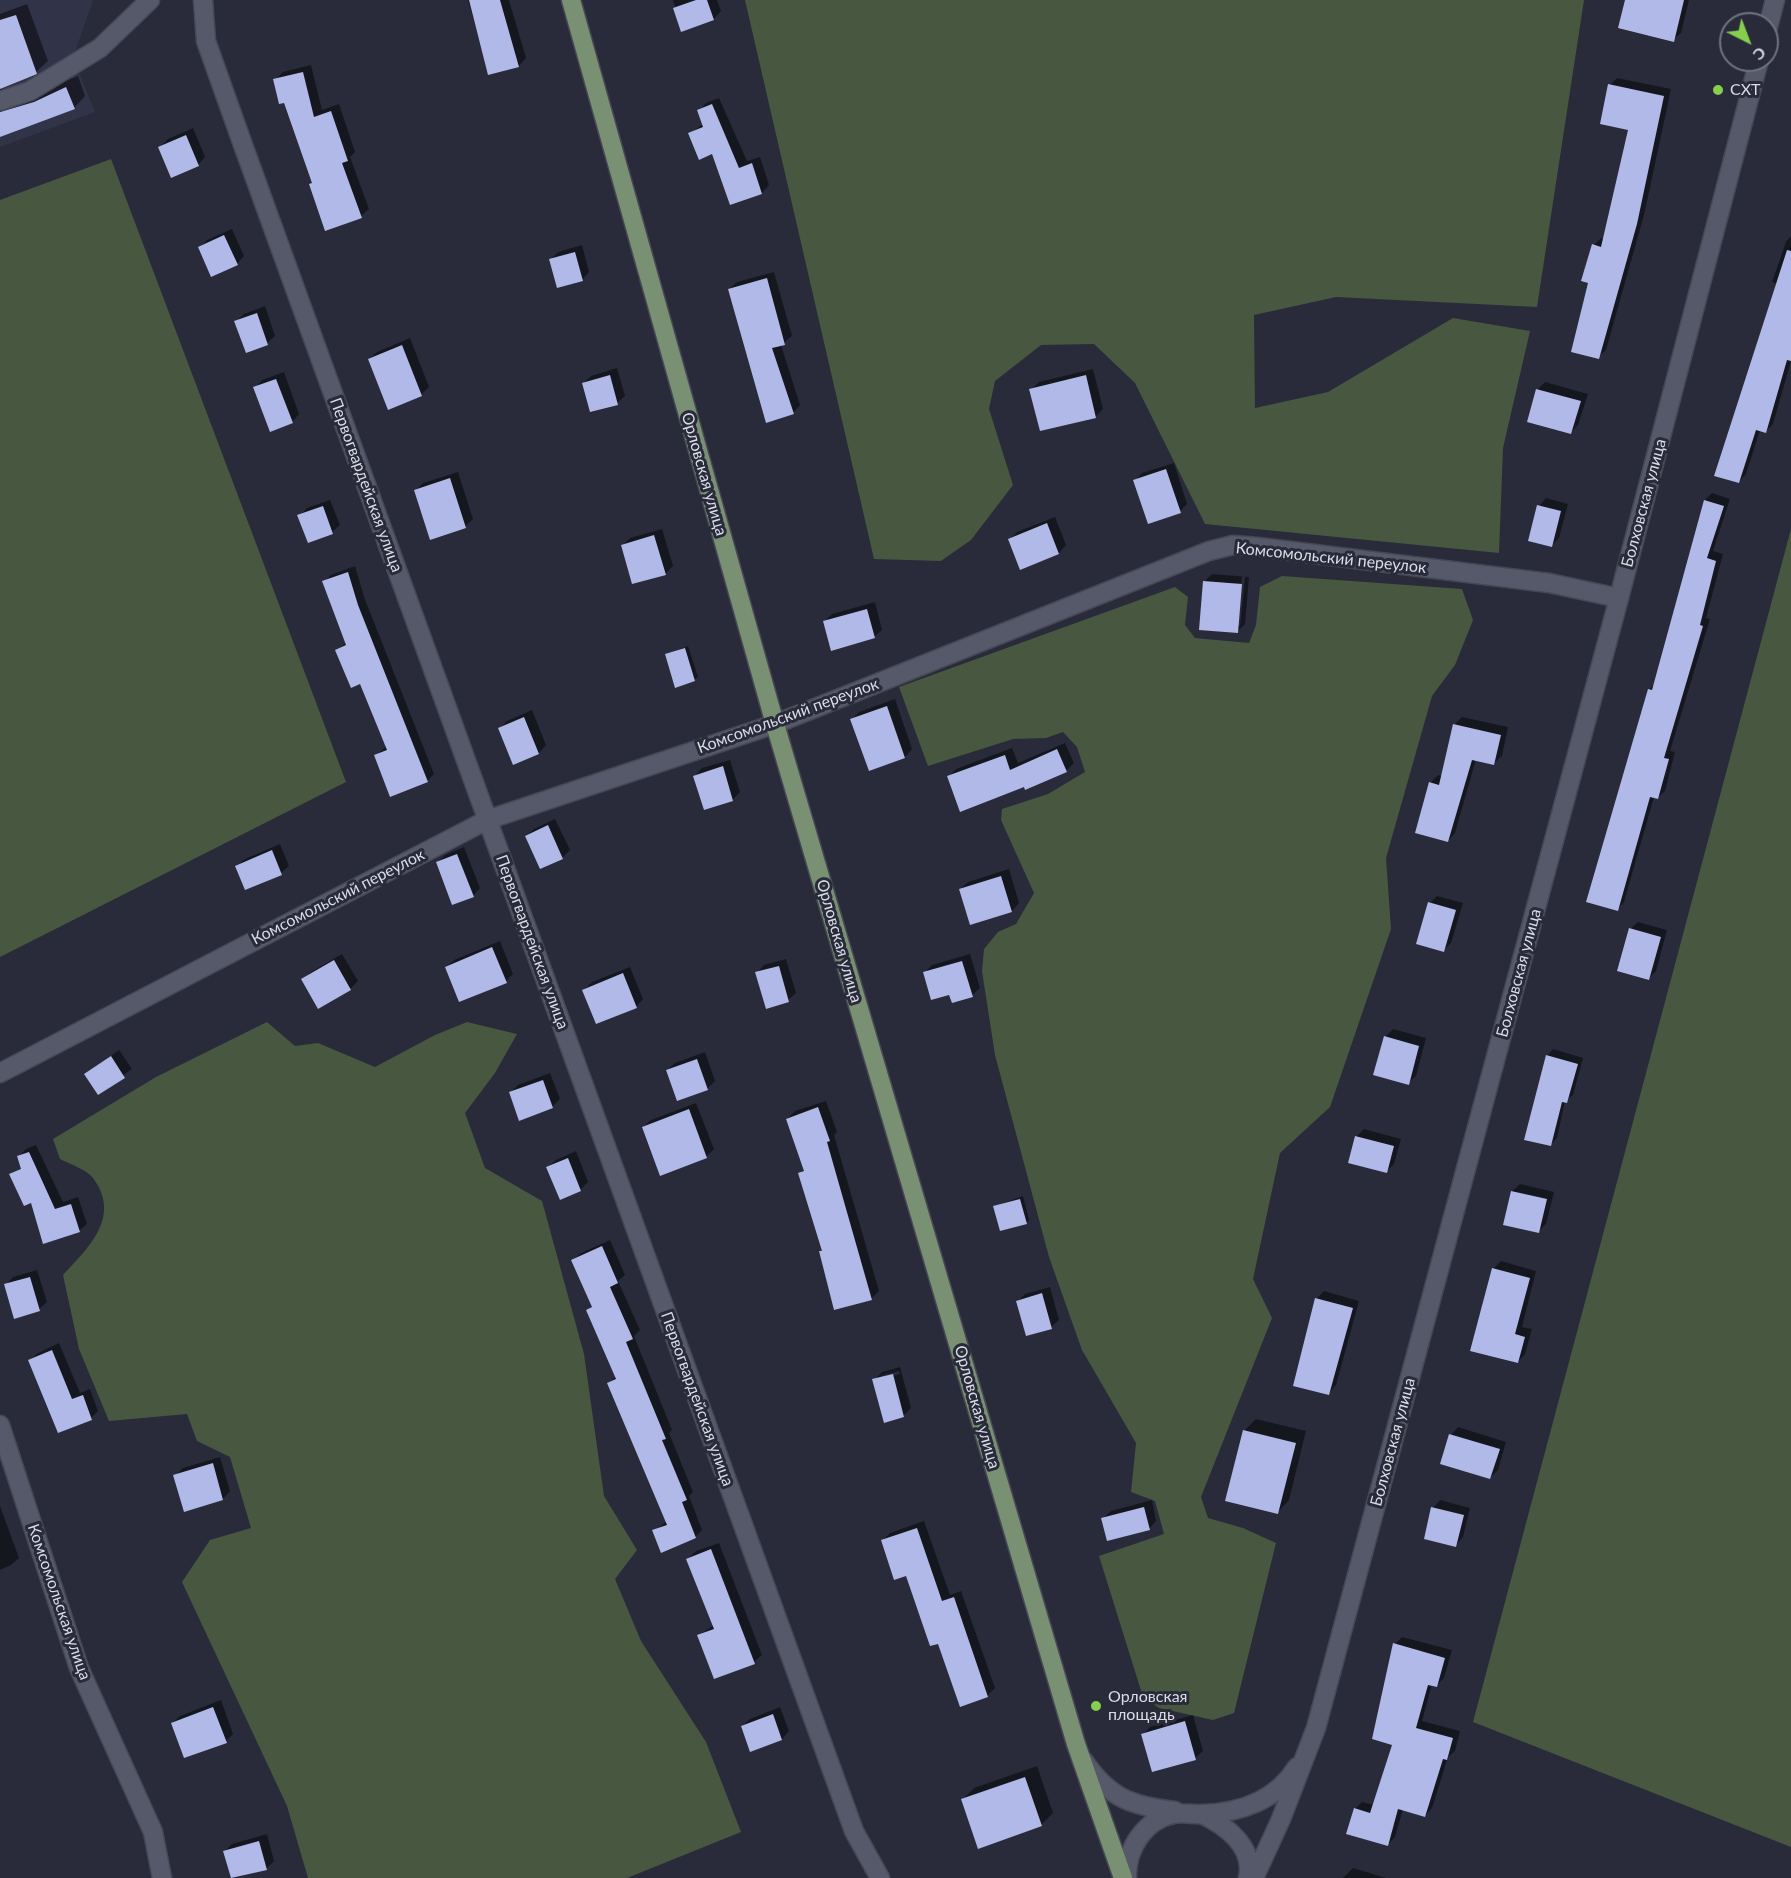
<!DOCTYPE html>
<meta charset="utf-8">
<style>
body{margin:0}
#map{position:relative;width:1791px;height:1878px;overflow:hidden;background:#292b3b;font-family:Lato,sans-serif}
canvas{display:block}
.north{position:absolute;left:1719px;top:12px;width:60px;height:60px;box-sizing:border-box;background:#292b3b;border:2px solid #70727f;border-radius:50%;rotate:138deg;font-size:16px;font-weight:700;line-height:24px;text-align:center;color:#dadce6}
.north::after{content:'';display:block;margin:auto;width:21px;height:27px;background:#85cf4c;clip-path:polygon(50% 0,100% 100%,50% 72%,0 100%)}
</style>
<div id="map">
<canvas width="1791" height="1878"></canvas>
<div class="north">С</div>
</div>
<script>
const g = document.querySelector('canvas').getContext('2d');
g.lineJoin = 'round';
function paint(path, color) { g.fillStyle = color; g.fill(path, 'evenodd'); }
function trace(path, color, width, dash) { g.strokeStyle = color; g.lineWidth = width; g.lineCap = dash ? 'butt' : 'round'; g.setLineDash(dash || []); g.stroke(path); }
function write(font, color, halo, rows, align = 'center') {
  g.font = font + ' Lato,sans-serif'; g.lineWidth = 6; g.setLineDash([]); g.textBaseline = 'middle'; g.strokeStyle = halo; g.fillStyle = color; for (const [text, x, y, turn = 0] of rows) {
    g.save(); g.translate(x, y); g.rotate((+turn || 0) * Math.PI / 180); g.textAlign = isNaN(turn) ? turn : align; if (halo) g.strokeText(text, 0, 0); g.fillText(text, 0, 0); g.restore();
  }
}
paint(new Path2D(`
 M0,0H93L73,58L95,112L0,147Z`), '#313449');
paint(new Path2D(`
 M745,0H1584L1537,307L1336,297L1254,315L1255,408L1328,392L1453,318L1530,331L1503,448L1499,553L1205,524L1135,383L1094,344L1041,345L995,381L989,409L1013,485L971,540L941,561L874,559Z
 M111,159L346,782L0,957V200Z
 M1791,529V1847L1473,1722Z
 M1282,576L1462,589L1473,620L1455,665L1432,696L1386,858L1391,929L1330,1107L1280,1153L1253,1279L1272,1318L1201,1497L1208,1518L1243,1528L1276,1543L1234,1713L1213,1720L1159,1708L1143,1697L1099,1556L1164,1534L1155,1501L1131,1492L1136,1443L1082,1350L1049,1257L995,1055L982,971L984,949L998,932L1016,924L1034,893L1001,820L1002,809L1048,794L1085,772L1077,747L1063,732L1046,738L1013,739L928,766L899,687L1175,587L1188,597L1185,625L1195,638L1249,643L1256,625L1260,587Z
 M267,1022L295,1046L318,1043L375,1067L435,1035L467,1022L517,1034L495,1073L465,1113L485,1168L542,1201L584,1354L604,1496L637,1550L615,1579L641,1641L706,1742L741,1832L627,1878H308L287,1806L182,1582L210,1540L251,1528L230,1457L197,1441L187,1414L109,1421L79,1349L63,1275C88,1248 122,1217 93,1178C87,1170 70,1164 60,1159L53,1139L156,1077Z`), '#48573f');
paint(new Path2D(`
 M468,0H509L526,58L519,66L489,73Z
 M673,0H717L721,11L714,19L682,30Z
 M1630,0H1689L1681,33L1673,40Z
 M27,4L48,61L36,72L2,87L1,93L16,101L78,76L85,96L74,108L0,135V14Z
 M311,65L322,110L339,104L355,152L350,157L369,209L361,216L313,182L275,80L283,72Z
 M1617,78L1671,89L1644,215L1606,350L1598,357L1590,282L1594,245L1601,238L1604,239L1630,128L1610,85Z
 M719,98L747,161L760,157L769,185L762,193L731,203L713,152L689,134L703,124L699,111L706,103Z
 M193,128L205,157L198,165L160,147L168,139Z
 M232,229L244,256L237,264L200,248L207,240Z
 M1791,236V289L1772,282L1786,242Z
 M582,245L589,272L582,280L550,260L558,252Z
 M774,272L792,336L781,345L800,405L793,413L729,289L737,282Z
 M265,306L275,336L267,343L236,321L244,314Z
 M1791,317V361L1773,424L1766,431L1760,430L1746,474L1739,482Z
 M410,338L429,387L421,395L388,408L369,359L377,352Z
 M617,368L625,396L617,403L584,383L591,376Z
 M1093,369L1103,409L1096,416L1041,429L1031,390L1039,382Z
 M284,372L299,414L292,422L255,388L262,380Z
 M1545,382L1588,394L1578,425L1571,432L1529,421L1538,389Z
 M1174,463L1187,504L1180,511L1135,481L1142,473Z
 M458,472L473,519L465,527L416,490L423,483Z
 M1712,493L1730,499L1713,551L1723,554L1706,618L1710,619L1670,751L1675,752L1665,791L1657,798L1654,797L1624,902L1617,910L1649,690L1655,683L1705,500Z
 M1546,498L1568,504L1559,538L1552,545L1539,506Z
 M330,500L340,525L332,532L299,516L307,508Z
 M1055,517L1066,545L1059,553L1021,568L1009,540L1017,532Z
 M662,529L673,566L665,574L623,545L630,538Z
 M355,566L364,597L434,774L427,781L376,755L387,746L361,682L337,650L347,642L324,582L331,575Z
 M1212,574L1249,577L1245,624L1237,632L1205,581ZM1242,576L1245,577L1240,626H1237Z
 M875,602L882,630L874,637L824,622L832,614Z
 M688,646L698,677L694,680L667,655Z
 M895,699L912,749L905,757L870,769L852,719L859,712Z
 M532,710L546,745L539,753L500,728L507,721Z
 M1462,717L1508,727L1502,756L1494,763L1476,759L1455,833L1448,841L1430,783L1438,775L1442,776L1454,725Z
 M1065,743L1074,763L1066,771L1025,785L949,776L956,769L1012,748L1018,763Z
 M730,760L740,792L732,800L695,776L702,768Z
 M555,819L570,850L562,858L526,836L534,829Z
 M280,844L289,866L281,873L237,866L245,859Z
 M464,847L480,888L473,896L437,863L445,855Z
 M1009,869L1019,903L1012,911L960,889L968,882Z
 M1437,896L1463,903L1451,943L1444,950L1430,903Z
 M1638,922L1667,930L1656,971L1649,978L1630,929Z
 M500,941L513,974L506,981L446,967L454,960Z
 M342,954L358,981L350,989L319,1007L303,980L311,972Z
 M970,954L980,988L972,995L950,993L925,972L932,965Z
 M786,959L796,993L788,1000L757,973L764,965Z
 M630,967L643,999L636,1007L584,990L592,982Z
 M1393,1029L1426,1038L1416,1076L1408,1083L1385,1037Z
 M1553,1049L1583,1058L1573,1095L1565,1101L1557,1138L1551,1144L1547,1056Z
 M119,1050L132,1069L98,1093L86,1074Z
 M705,1052L715,1081L707,1089L667,1070L675,1063Z
 M550,1073L560,1099L552,1107L510,1093L518,1085Z
 M826,1101L837,1132L834,1135L879,1291L871,1299L821,1252L824,1249L800,1173L805,1169L787,1119L795,1111Z
 M696,1103L714,1149L706,1157L643,1127L651,1120Z
 M1364,1129L1401,1139L1394,1164L1387,1171L1356,1137Z
 M36,1145L63,1202L78,1197L87,1224L79,1231L44,1242L18,1157L26,1149Z
 M576,1151L588,1182L580,1190L548,1167L556,1160Z
 M1520,1184L1554,1192L1546,1224L1539,1231L1512,1191Z
 M1023,1196L1029,1220L1026,1223L995,1206Z
 M610,1240L625,1275L618,1281L640,1330L634,1336L672,1430L669,1433L693,1492L689,1496L702,1530L695,1537L654,1531L667,1521L609,1383L616,1376L587,1311L593,1305L573,1260L581,1253Z
 M1501,1261L1536,1271L1522,1327L1532,1329L1525,1354L1518,1362L1493,1269Z
 M37,1270L47,1302L39,1309L6,1285L13,1277Z
 M1050,1287L1059,1320L1051,1327L1018,1301L1025,1294Z
 M1324,1291L1359,1301L1336,1385L1329,1393L1316,1299Z
 M59,1343L80,1393L90,1389L98,1411L91,1418L30,1360L38,1353Z
 M900,1367L911,1408L903,1416L874,1380L882,1372ZM899,1371L900,1374L881,1379V1376Z
 M1256,1419L1306,1431L1289,1500L1278,1512L1244,1431Z
 M1458,1427L1506,1442L1498,1470L1490,1478L1451,1435Z
 M220,1457L230,1491L223,1499L175,1476L183,1468Z
 M1152,1500L1156,1521L1149,1529L1103,1518L1111,1511Z
 M1440,1500L1470,1508L1463,1537L1456,1545L1433,1508Z
 M0,1506L19,1558L11,1565L0,1570Z
 M924,1521L950,1595L961,1591L995,1688L987,1696L939,1642L907,1574L882,1541L890,1533Z
 M719,1543L762,1655L754,1662L699,1635L714,1625L688,1559L696,1551Z
 M1402,1637L1452,1650L1444,1678L1436,1686L1432,1684L1422,1721L1460,1731L1455,1751L1448,1757L1432,1808L1425,1816L1403,1809L1395,1837L1388,1844L1355,1809L1362,1802L1374,1805L1393,1744L1395,1644Z
 M221,1700L233,1734L226,1741L172,1723L180,1716Z
 M780,1707L789,1731L782,1739L751,1750L742,1726L750,1719Z
 M1193,1715L1203,1751L1195,1758L1143,1735L1150,1727Z
 M1037,1766L1053,1813L1041,1825L962,1800L974,1788Z
 M267,1834L274,1861L267,1868L232,1878L225,1851L232,1844Z
 M1353,1868L1386,1878H1343Z`), '#0007');
paint(new Path2D(`
 M469,0H500L519,67L488,75Z
 M696,0H707L714,20L681,32L673,8Z
 M1625,0H1684L1674,42L1618,28Z
 M16,15L37,74L0,89V20Z
 M303,72L314,117L331,111L348,161L342,163L362,218L325,231L309,184L312,183L284,103L279,104L273,79Z
 M1608,84L1664,96L1637,224L1599,359L1571,352L1588,283L1581,281L1592,244L1601,247L1628,130L1600,124Z
 M66,87L75,109L0,137V112L34,102Z
 M712,104L739,168L752,163L762,194L730,205L712,154L699,160L688,133L703,127L697,110Z
 M186,135L199,166L171,178L158,147Z
 M224,235L238,265L211,277L198,247Z
 M1787,250L1791,251V361L1787,360L1766,433L1756,430L1739,483L1714,476Z
 M575,252L583,281L557,288L549,259Z
 M767,278L785,345L772,348L794,414L766,423L728,289Z
 M257,313L268,345L246,353L234,321Z
 M402,345L422,396L388,410L368,359Z
 M610,375L618,405L590,412L582,383Z
 M1086,375L1096,418L1040,431L1029,389Z
 M276,379L293,423L270,432L253,387Z
 M1536,389L1581,401L1571,434L1527,422Z
 M1166,469L1181,513L1148,524L1133,480Z
 M450,478L466,528L430,540L414,490Z
 M1704,500L1724,506L1707,558L1716,561L1700,625L1703,626L1664,758L1669,759L1658,799L1650,797L1618,911L1586,902L1648,689L1652,690Z
 M1537,505L1561,511L1552,547L1528,541Z
 M323,506L333,534L308,543L297,515Z
 M1047,523L1059,554L1020,570L1008,539Z
 M654,535L666,575L632,584L621,545Z
 M348,572L358,605L428,782L390,797L374,755L387,750L360,684L351,688L335,650L346,645L322,581Z
 M1203,581L1242,584L1238,633L1199,630Z
 M867,609L875,638L831,651L823,621Z
 M685,648L695,681L675,688L665,654Z
 M887,706L905,758L869,771L850,719Z
 M524,717L539,754L513,765L498,728Z
 M1453,724L1501,735L1494,765L1472,760L1448,842L1415,833L1429,782L1439,785Z
 M1057,749L1067,772L1025,790L1024,787L960,812L947,776L1005,755L1010,770Z
 M723,766L733,801L704,810L693,776Z
 M548,825L563,859L540,869L525,836Z
 M272,850L282,875L245,890L235,866Z
 M457,854L474,897L452,905L436,862Z
 M1001,876L1012,912L970,925L959,889Z
 M1428,902L1456,910L1444,952L1416,944Z
 M1629,928L1661,937L1649,980L1617,971Z
 M492,947L507,983L459,1002L445,967Z
 M334,960L351,990L318,1009L301,979Z
 M962,961L973,997L952,1003L949,995L931,1000L923,972Z
 M779,966L789,1002L766,1009L755,972Z
 M623,973L637,1008L596,1024L582,990Z
 M1384,1036L1419,1046L1409,1085L1373,1075Z
 M1546,1055L1578,1064L1567,1103L1562,1102L1551,1146L1524,1140Z
 M111,1056L125,1078L98,1095L84,1074Z
 M697,1059L708,1090L677,1101L666,1070Z
 M543,1080L553,1108L519,1121L509,1092Z
 M818,1107L830,1141L827,1142L872,1300L834,1310L819,1251H822L798,1173L804,1171L786,1119Z
 M689,1109L707,1158L660,1176L642,1127Z
 M1355,1136L1394,1146L1387,1173L1348,1163Z
 M29,1152L55,1209L71,1204L80,1232L43,1244L31,1203L24,1206L9,1174L21,1169L17,1156Z
 M568,1158L581,1191L560,1200L546,1167Z
 M1511,1191L1547,1199L1539,1233L1503,1225Z
 M1020,1199L1027,1224L1000,1231L993,1206Z
 M602,1246L618,1283L610,1287L633,1339L626,1342L666,1439L662,1440L687,1500L682,1502L696,1538L661,1553L652,1530L667,1525L607,1383L616,1379L586,1310L592,1307L571,1260Z
 M1492,1268L1530,1278L1515,1334L1525,1337L1518,1363L1470,1351Z
 M30,1277L40,1311L14,1319L4,1284Z
 M1042,1293L1052,1329L1026,1336L1016,1301Z
 M1315,1298L1353,1308L1329,1395L1293,1386Z
 M52,1350L72,1399L83,1395L92,1420L58,1433L28,1360Z
 M893,1374L904,1417L884,1423L872,1379Z
 M1243,1430L1296,1443L1278,1514L1225,1501Z
 M1449,1434L1500,1449L1490,1479L1440,1464Z
 M213,1463L223,1500L184,1512L173,1475Z
 M1144,1507L1150,1530L1107,1541L1101,1518Z
 M1431,1507L1464,1515L1456,1547L1424,1539Z
 M917,1528L942,1601L954,1597L988,1697L960,1707L938,1644L930,1646L906,1576L894,1580L881,1540Z
 M711,1549L755,1664L714,1679L697,1635L714,1629L686,1559Z
 M1393,1643L1445,1658L1437,1687L1428,1685L1416,1728L1453,1738L1447,1760L1443,1759L1425,1817L1398,1809L1388,1846L1346,1834L1354,1808L1370,1813L1392,1745L1372,1739Z
 M213,1707L227,1743L184,1758L171,1723Z
 M773,1714L782,1740L750,1752L741,1726Z
 M1185,1721L1196,1760L1152,1772L1141,1734Z
 M1025,1777L1042,1826L978,1849L961,1799Z
 M259,1841L267,1870L231,1878L223,1851Z`), '#b0b9e7');
const street = new Path2D(`
 M203,0L206,41L243,145L854,1831L880,1878
 M0,101L30,91L100,48L150,0
 M0,1073L487,820L775,724L1209,551L1233,545L1258,547L1549,583L1619,598
 M0,1425L79,1668L153,1832L162,1878`);
const secondary = new Path2D(`
 M1767,31L1775,0
 M1083,1760C1109,1798 1131,1806 1175,1811
 M1202,1814C1226,1826 1255,1847 1248,1878
 M1127,1878C1126,1849 1144,1820 1174,1814C1183,1812 1193,1815 1202,1814C1239,1813 1276,1801 1297,1767
 M1254,1878L1281,1819L1316,1728L1619,598L1759,60`);
const primary = new Path2D(`
 M571,0L775,724L1076,1744L1123,1878`);
trace(street, '#464854', 21);
trace(secondary, '#464854', 21);
trace(primary, '#464854', 21);
trace(street, '#56596a', 18);
trace(secondary, '#56596a', 18);
trace(primary, '#799073', 18);
for (const [x, y, r, color] of [
 [1718,90,6,"#85cf4c"],
 [1096,1706,6,"#85cf4c"]
]) { const dot = new Path2D(); dot.arc(x, y, r, 0, 2 * Math.PI); g.fillStyle = color; g.fill(dot); trace(dot, '#292b3b', 2); }
write('16px', '#dadce6', '#292b3b', [
 ["СХТ",1730,90],
 ["Орловская",1108,1697],
 ["площадь",1108,1715]
], 'left');
write('16px', '#dadce6', '#292b3b', [
 ["Орловская улица",704,474,74],
 ["Первогвардейская улица",366,485,70],
 ["Болховская улица",1644,503,-75],
 ["Комсомольский переулок",1331,558,6],
 ["Комсомольский переулок",788,716,-20],
 ["Комсомольский переулок",338,897,-27],
 ["Орловская улица",839,941,74],
 ["Первогвардейская улица",532,942,70],
 ["Болховская улица",1519,973,-75],
 ["Первогвардейская улица",697,1399,70],
 ["Орловская улица",977,1407,74],
 ["Болховская улица",1393,1442,-75],
 ["Комсомольская улица",59,1602,71]
]);
</script>
